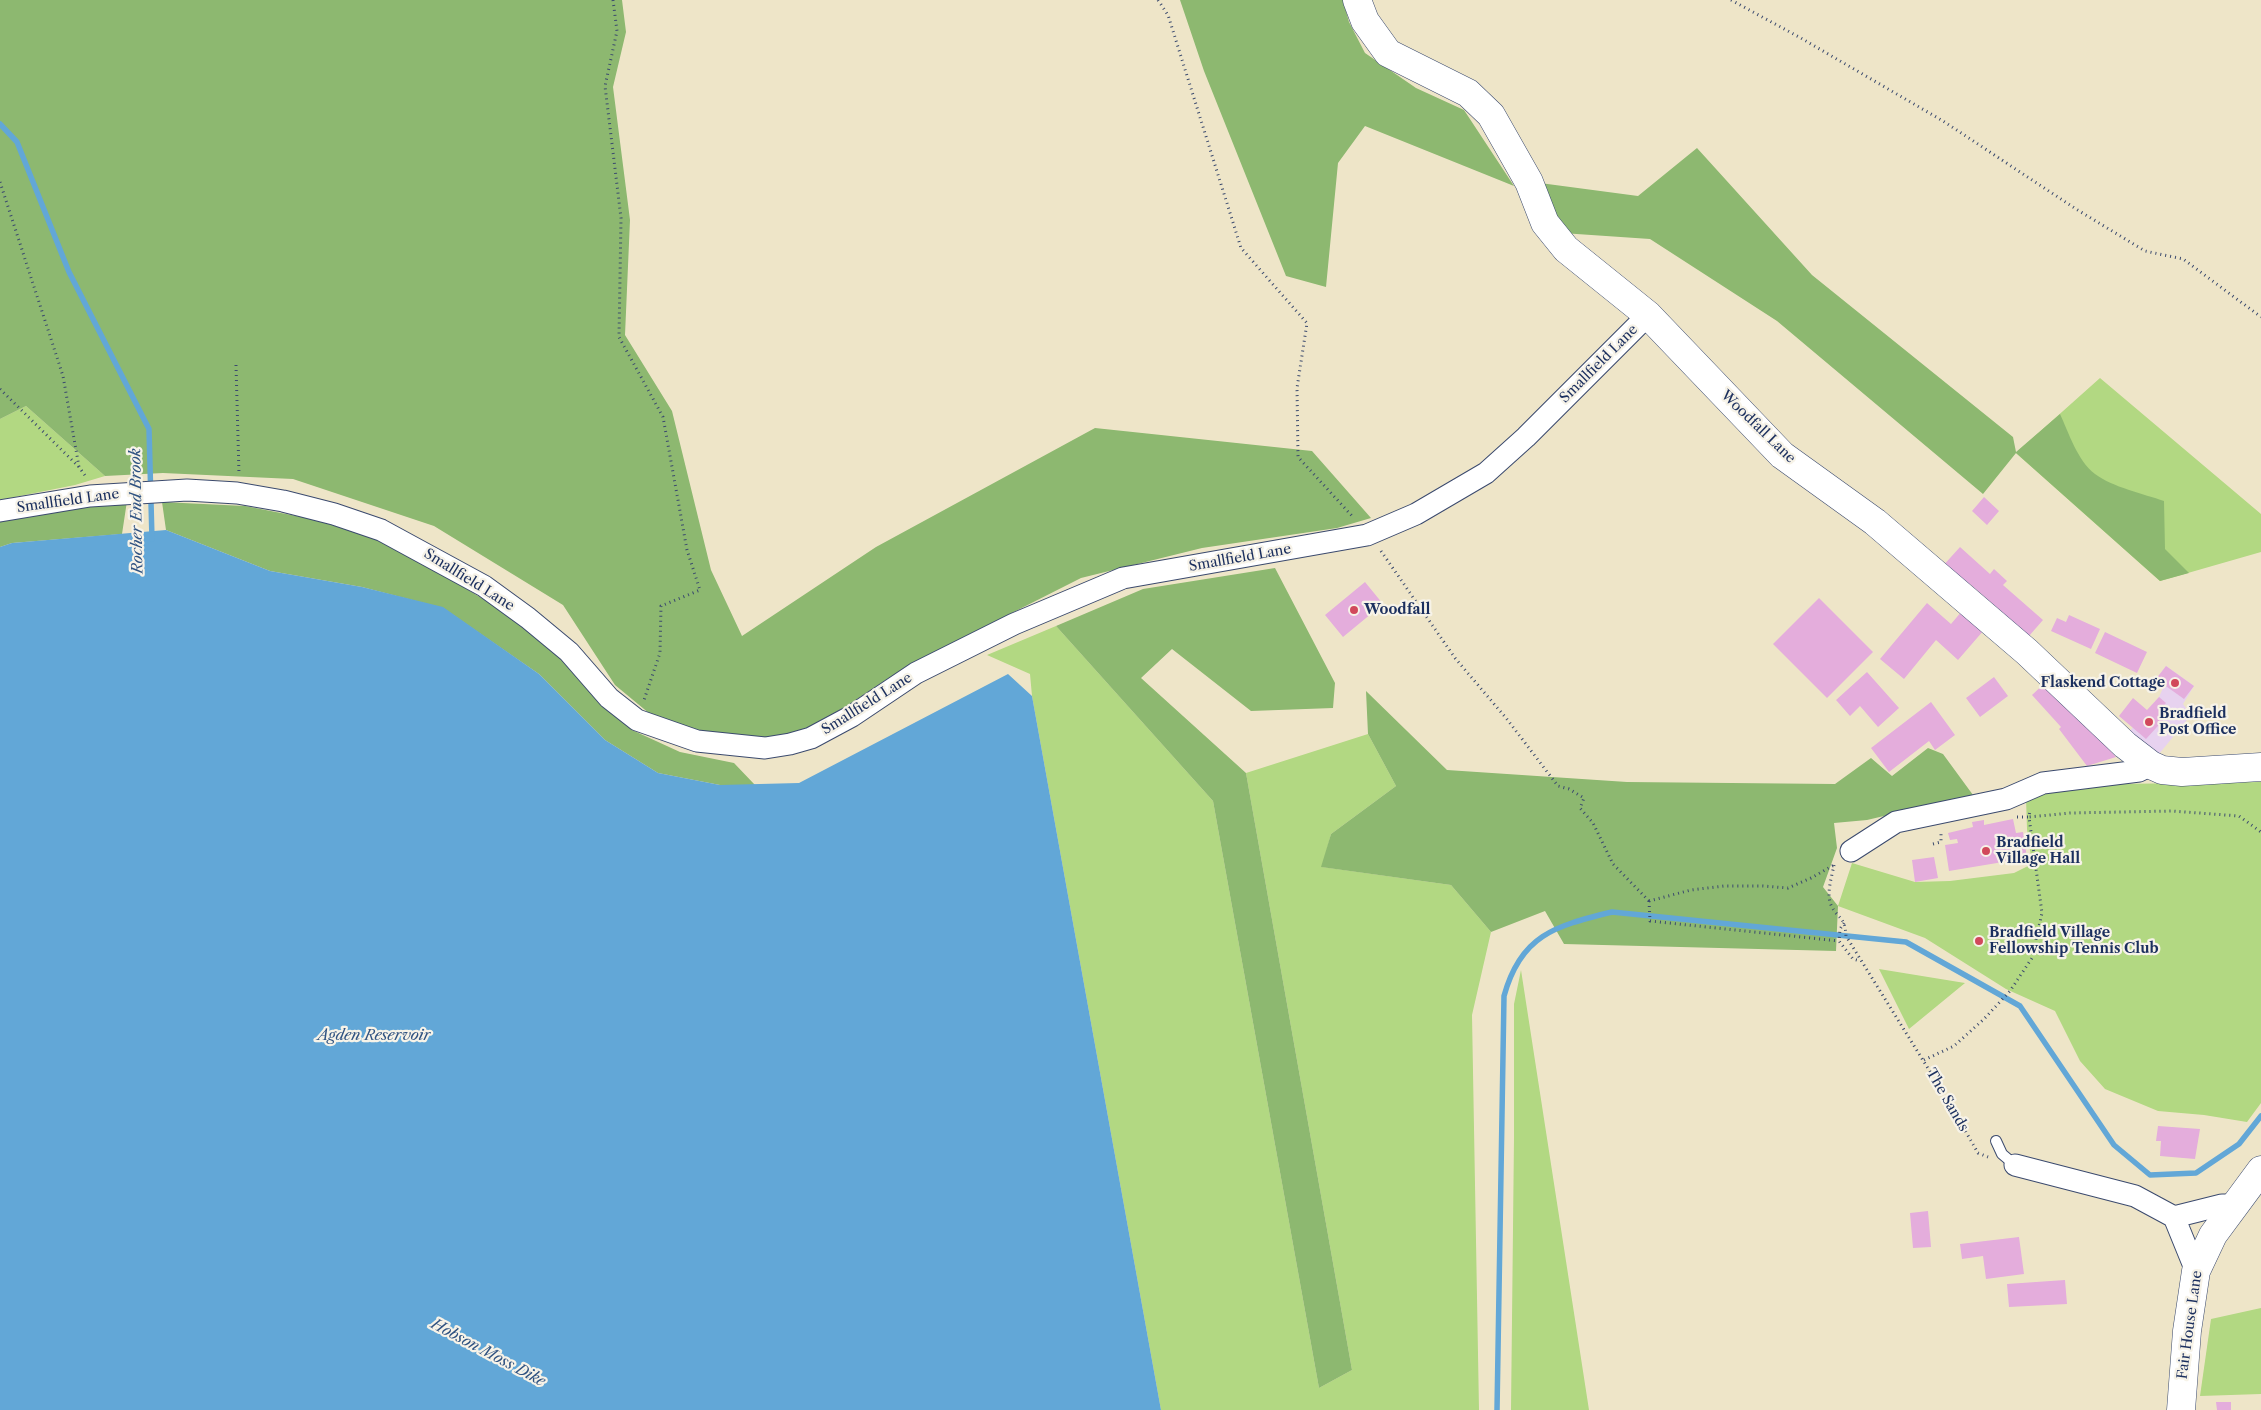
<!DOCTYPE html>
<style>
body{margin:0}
canvas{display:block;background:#eee5c8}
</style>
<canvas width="2261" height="1410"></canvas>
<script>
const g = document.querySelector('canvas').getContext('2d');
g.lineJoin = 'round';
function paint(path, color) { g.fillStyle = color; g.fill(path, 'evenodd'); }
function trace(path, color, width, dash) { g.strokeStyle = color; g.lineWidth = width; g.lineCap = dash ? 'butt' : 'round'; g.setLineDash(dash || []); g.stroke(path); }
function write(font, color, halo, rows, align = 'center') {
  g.font = font + ' "Libre Caslon Text",serif'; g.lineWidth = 4.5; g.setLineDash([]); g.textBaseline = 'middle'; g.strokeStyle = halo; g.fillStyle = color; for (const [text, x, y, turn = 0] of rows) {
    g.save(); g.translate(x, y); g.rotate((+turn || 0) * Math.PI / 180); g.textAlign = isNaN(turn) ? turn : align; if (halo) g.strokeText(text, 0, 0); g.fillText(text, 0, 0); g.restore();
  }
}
paint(new Path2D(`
 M2166,666L2194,686L2183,704L2191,715L2159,754L2129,732L2159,697L2163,688L2156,679Z`), '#e7d2ef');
paint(new Path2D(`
 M2100,378L2261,514V552L2160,581L2016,453Z
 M26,406L105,476L75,485L0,500V419Z
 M1056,626L1213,801L1319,1388L1352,1370L1246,773L1368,734L1396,786L1331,834L1322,867L1451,885L1491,932L1472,1015L1479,1410H1161L1032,696L1030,674L987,655Z
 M2261,782V1103L2247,1122L2204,1115L2158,1111L2105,1089L2080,1061L2055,1011L2006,989L1925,938L1838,906L1852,863L1915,882L1950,881L2014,873L2032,864L2027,829L2026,797L2046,785Z
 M1879,969L1965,983L1909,1029Z
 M1521,970L1589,1410H1511L1514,1137V1004Z
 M2261,1308V1394L2200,1396L2211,1319Z`), '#b2d882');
paint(new Path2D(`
 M0,0H622L626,32L613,87L630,220L625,335L672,411L711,570L742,636L876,547L1095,428L1312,451L1371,518L1337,528L1202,548L1081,578L907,666L845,707L789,738L765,739L689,730L650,714L615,685L563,605L434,526L293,479L163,473L105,476L26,406L0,419Z
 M1180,0H1343L1349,22L1365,53L1416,88L1464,110L1514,186L1365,126L1338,163L1326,287L1286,276L1204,71Z
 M1697,148L1812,275L2013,437L2016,452L2060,414C2069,433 2077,460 2095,474C2112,487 2144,494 2164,501L2165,549L2189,573L2160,581L2016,453L1983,494L1777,321L1650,239L1562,233L1540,183L1638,196Z
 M127,501L122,534L12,543L0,547V518Z
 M162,502L245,506L322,521L390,542L519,621L566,664L599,702L632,730L680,752L734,763L755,785H720L658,773L605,740L539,674L443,608L362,587L270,571L166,530Z
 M1275,568L1335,683L1333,708L1251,711L1172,649L1141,678L1246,773L1352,1370L1319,1388L1213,801L1056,626L1143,589Z
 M1366,691L1447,770L1627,782L1835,784L1871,758L1892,776L1928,748L1943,754L1973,795L1867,820L1834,823L1837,848L1823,887L1838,906L1836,951L1564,944L1545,911L1491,932L1451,885L1321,867L1331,834L1396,786L1368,734Z`), '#8db870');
paint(new Path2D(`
 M166,530L270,571L362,587L443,607L539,674L605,740L658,773L720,785L799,783L1008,674L1032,696L1161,1410H0V547L12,543Z`), '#62a7d7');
trace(new Path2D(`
 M0,124L17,142L69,272L149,429L152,539
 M1497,1410L1504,996C1521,934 1556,926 1612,912L1906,942L2020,1006L2114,1145L2150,1175L2196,1173L2239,1144L2261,1116`), '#62a7d7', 5.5);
paint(new Path2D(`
 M1984,497L1999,511L1987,525L1972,511Z
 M1960,547L1990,574L1994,569L2007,581L2003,585L2043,620L2029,636L1970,584L1965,589L1941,568Z
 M1365,582L1383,604L1343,637L1325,615Z
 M1819,598L1873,652L1827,698L1773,644Z
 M1927,603L1951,624L1962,611L1984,630L1958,660L1936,640L1904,679L1880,659Z
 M2069,615L2100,629L2091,649L2051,631L2057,618L2066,622Z
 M2105,632L2147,652L2137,673L2095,653Z
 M2166,666L2194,686L2184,699L2156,679Z
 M1867,672L1899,708L1878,727L1860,706L1850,716L1836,700Z
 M1994,677L2008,696L1980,717L1966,698Z
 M2048,680L2116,757L2087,766L2059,729L2061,727L2032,695Z
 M2159,697L2166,703L2159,711L2166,717L2146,739L2119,716L2133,698L2147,710Z
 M1931,702L1955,735L1935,750L1929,741L1889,772L1871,748Z
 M2013,819L2016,833L2023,832L2027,858L1949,871L1945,845L1958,843L1957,839L1950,840L1948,833L1973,827L1972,822L1984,820V825Z
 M1934,857L1938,878L1915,882L1912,860Z
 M2158,1126L2200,1129L2195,1159L2160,1156L2161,1141H2156Z
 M1928,1211L1931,1247L1913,1248L1910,1213Z
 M2019,1237L2024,1274L1986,1279L1983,1256L1962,1259L1960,1244Z
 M2065,1280L2067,1304L2009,1307L2007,1284Z
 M2216,1402H2231V1410H2217Z`), '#e4addc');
const lane = new Path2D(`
 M1996,1141L2002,1154L2015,1165`);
const street = new Path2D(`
 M0,511L90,496L187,490L237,493L283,501L334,514L381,530L484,586L528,618L569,652L609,698L637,720L697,741L765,748L790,744L811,738L852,716L916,673L1014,624L1123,578L1367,535L1416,514L1486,473L1526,437L1648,315
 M1851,851L1896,822L2006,799L2043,783L2139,771L2151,765
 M2015,1165L2135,1196L2174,1217L2222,1205H2236
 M2174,1217L2196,1271`);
const secondary = new Path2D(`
 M1357,0L1365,21L1388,53L1468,93L1491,115L1529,182L1545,223L1566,249L1648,315L1782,455L1875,522L2027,652L2125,745L2151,765L2162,770L2182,772L2261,767
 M2181,1410L2187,1331L2196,1271L2213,1235L2261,1170`);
trace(lane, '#3b4a6e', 12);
trace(street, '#3b4a6e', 23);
trace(secondary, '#3b4a6e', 29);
trace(new Path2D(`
 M613,0L617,31L605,86L621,218L619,337L663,417L687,550L700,590L661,606L660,653L644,700
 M1158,0L1168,15L1241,248L1307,323L1297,388L1298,457L1353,517
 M1731,0L1799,37L1943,121L2076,209L2145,251L2183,259L2261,317
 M0,182L63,376L79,467
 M236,365L239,474
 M0,389L79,467L87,478
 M1381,551L1455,658L1506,718L1558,786L1569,789L1584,798L1580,808L1593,823L1613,864L1649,901
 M2017,817H2029L2030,810
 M1933,844L1941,842V831
 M1834,865C1832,876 1826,894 1831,905C1838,920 1845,915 1846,936L1947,1099L1978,1153L1988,1157
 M1649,901L1691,890L1724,886H1763L1788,888L1811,878L1834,865
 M1649,901L1650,921L1839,941
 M1844,923L1840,929L1839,941L1853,959L1860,961
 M1924,1060L1954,1046L1984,1019L2010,991L2032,958L2042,913L2029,817L2070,813L2172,811L2239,816L2261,832`), '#3b4a6e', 3, [1, 4]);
trace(lane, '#fff', 10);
trace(street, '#fff', 21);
trace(secondary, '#fff', 28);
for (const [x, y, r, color] of [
 [1354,610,5,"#d1495b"],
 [2175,683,5,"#d1495b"],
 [2149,722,5,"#d1495b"],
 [1986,851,5,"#d1495b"],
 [1979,941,5,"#d1495b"]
]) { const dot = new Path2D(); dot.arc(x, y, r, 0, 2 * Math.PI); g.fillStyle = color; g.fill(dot); trace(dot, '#f7f3e8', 2); }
write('14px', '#1b2f5e', '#f7f3e8', [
 ["Smallfield Lane",1599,364,-45],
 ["Woodfall Lane",1758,427,44],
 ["Smallfield Lane",68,501,-8],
 ["Smallfield Lane",1240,558,-10],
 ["Smallfield Lane",469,580,32],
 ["Smallfield Lane",867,704,-32],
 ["The Sands",1947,1100,60],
 ["Fair House Lane",2190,1325,-82]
]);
write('bold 14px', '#1b2f5e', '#f7f3e8', [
 ["Woodfall",1364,610],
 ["Flaskend Cottage",2165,683,"right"],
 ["Bradfield",2159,714],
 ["Post Office",2159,730],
 ["Bradfield",1996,843],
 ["Village Hall",1996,859],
 ["Bradfield Village",1989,933],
 ["Fellowship Tennis Club",1989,949]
], 'left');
write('italic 15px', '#305382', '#f7f3e8', [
 ["Rocher End Brook",137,511,-91],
 ["Agden Reservoir",374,1036],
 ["Hobson Moss Dike",488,1353,28]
]);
</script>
